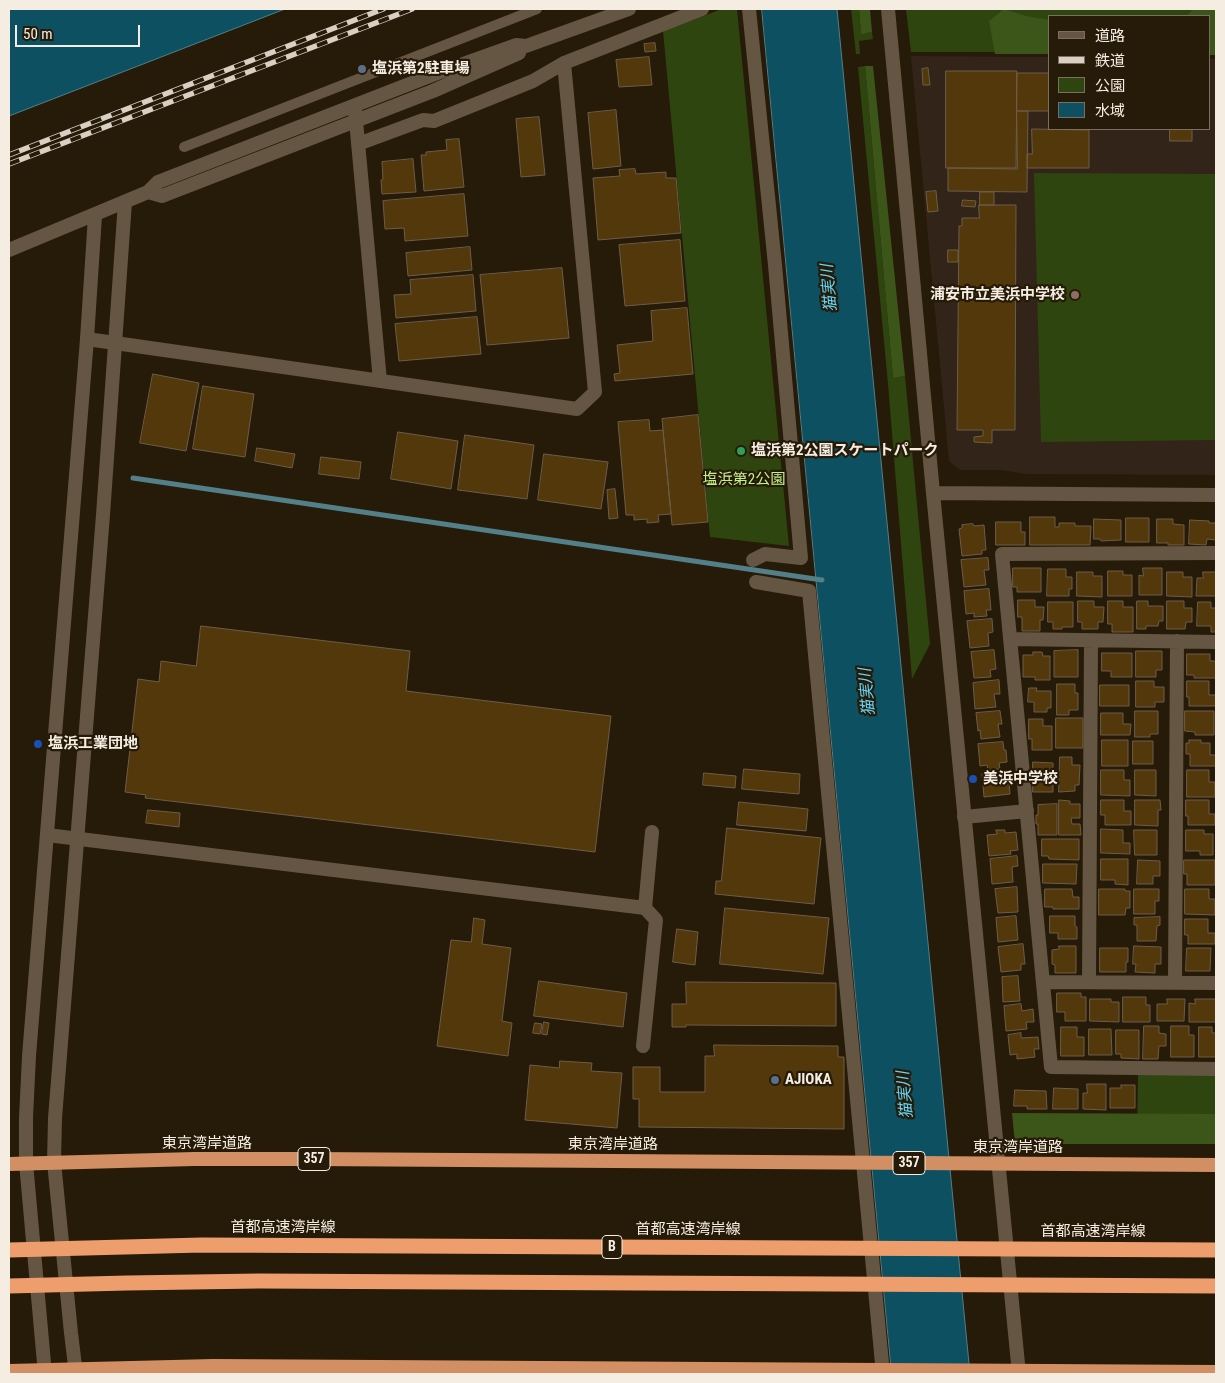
<!DOCTYPE html>
<meta charset="utf-8">
<style>
body{margin:0}
#map{position:relative;width:1225px;height:1383px;overflow:hidden;background:#261a08;font-family:"Roboto Condensed","Noto Sans JP",sans-serif}
canvas{display:block}
.frame{position:absolute;inset:0;border:10px solid #f5ede1;pointer-events:none}
.legend{position:absolute;left:1048px;top:15px;width:162px;height:115px;box-sizing:border-box;background:#261a08;border:1px solid #796e5f;margin:0;padding:6px 9px;list-style:none;font-size:15px;color:#f5ede1}
.legend li{display:flex;align-items:center;gap:10px;height:25px}
.legend b{width:25px;border:1px solid #796e5f}
.scale{position:absolute;left:15px;top:25px;width:125px;height:22px;box-sizing:border-box;border:2px solid #f5ede1;border-top:0;padding-left:6px;font-size:15px;line-height:18px;white-space:nowrap;color:#f5ede1;-webkit-text-stroke:4px #261a08;paint-order:stroke}
</style>
<div id="map">
<canvas width="1225" height="1383"></canvas>
<div class="frame"></div>
<ul class="legend">
<li><b style="height:6px;background:#645642"></b>道路</li>
<li><b style="height:6px;background:#d9d0c3"></b>鉄道</li>
<li><b style="height:14px;background:#2f4510"></b>公園</li>
<li><b style="height:14px;background:#0c5062"></b>水域</li>
</ul>
<div class="scale">50 m</div>
</div>
<script>
const g = document.querySelector('canvas').getContext('2d');
g.lineJoin = 'round';
function paint(path, color) { g.fillStyle = color; g.fill(path, 'evenodd'); }
function trace(path, color, width, dash) { g.strokeStyle = color; g.lineWidth = width; g.lineCap = dash ? 'butt' : 'round'; g.setLineDash(dash || []); g.stroke(path); }
function write(font, color, halo, rows, align = 'center') {
  g.font = font + ' "Roboto Condensed","Noto Sans JP",sans-serif'; g.lineWidth = 4.5; g.setLineDash([]); g.textBaseline = 'middle'; g.strokeStyle = halo; g.fillStyle = color; for (const [text, x, y, turn = 0] of rows) {
    g.save(); g.translate(x, y); g.rotate((+turn || 0) * Math.PI / 180); g.textAlign = isNaN(turn) ? turn : align; if (halo) g.strokeText(text, 0, 0); g.fillText(text, 0, 0); g.restore();
  }
}
paint(new Path2D(`
 M911,56L1049,57V129H1209V59H1216V475L1026,474L1001,470H960L949,461Z`), '#322418');
paint(new Path2D(`
 M722,9H737L789,546L710,537L663,31Z
 M851,9H859L861,33L872,32L873,39L859,41L860,54H856Z
 M906,9H1216L1209,16H1049V52H911Z
 M865,66L893,378L905,376L930,644L912,679L888,384L858,67Z
 M1034,173L1216,174V440L1041,442Z
 M1138,1074L1216,1075V1139L1137,1140Z`), '#2f4510');
paint(new Path2D(`
 M859,9H870L872,32L861,34Z
 M1004,9L1026,16L1049,20V54H995L989,21Z
 M1193,9H1216V55H1209V16H1187Z
 M865,66H873L905,376L893,378Z
 M1012,1113L1216,1114V1144H1015Z`), '#3c5519');
const water = new Path2D(`
 M9,9H285L9,116Z
 M762,9H837L970,1374H892Z`);
paint(water, '#0c5062');
trace(water, '#527f88', 1);
trace(new Path2D(`
 M133,478L822,580`), '#527f88', 5);
const building = new Path2D(`
 M655,43L656,51L645,52L644,44Z
 M649,57L652,85L619,87L616,60Z
 M928,68L930,85H923L922,69Z
 M946,71H1017L1016,168H946Z
 M1017,73H1049V111H1017Z
 M616,110L621,166L593,169L588,113Z
 M1017,111H1028L1027,192L948,191V168L1017,169Z
 M539,117L545,175L521,177L516,119Z
 M1032,129L1089,130V168H1027V154H1032Z
 M1170,129H1192V141H1170Z
 M459,139L464,187L424,191L421,155H426V152L447,150L446,140Z
 M413,159L416,192L382,194L381,180L383,179L382,162Z
 M635,169L636,174L666,172V178H676L681,233L598,240L593,178L620,176L619,170Z
 M936,191L938,211L928,212L926,192Z
 M980,192H994V205H980Z
 M464,194L468,236L405,241L404,228L385,229L383,201Z
 M963,200L976,201L975,207L962,206Z
 M979,205H1016L1015,430H992V443L974,442V437L983,436V430H957L959,226H962V218H979Z
 M680,240L685,301L625,306L619,245Z
 M470,247L472,270L408,276L406,253Z
 M948,250H958V262H948Z
 M562,268L569,338L487,345L480,275Z
 M473,275L476,311L396,318L394,295L411,294L410,280Z
 M687,308L693,374L615,381L614,374L620,373L617,345L653,341L651,311Z
 M477,317L481,354L399,361L395,324Z
 M153,374L199,383L186,451L140,443Z
 M203,386L254,394L245,457L193,449Z
 M698,415L708,522L672,525L662,419Z
 M649,420L650,431L663,430L671,514L658,515L659,522L647,523V519L634,520V515H626L618,422Z
 M398,432L458,441L451,489L391,479Z
 M465,435L534,445L527,499L458,490Z
 M257,448L295,454L292,468L255,461Z
 M544,454L608,462L601,509L538,500Z
 M321,457L361,462L359,479L319,474Z
 M615,489L618,518L609,519L607,490Z
 M1030,517H1055V527H1059V523H1075V526H1091L1090,545H1030Z
 M1126,518H1149V542H1126Z
 M1094,519L1121,520V540L1101,541L1100,539H1094Z
 M1157,519H1173V524L1184,525V545H1168V543H1157Z
 M1190,520L1209,521V523H1216V540L1207,539L1206,545L1189,544Z
 M996,522H1021V532H1025V545H996Z
 M973,524L974,526L984,525L986,550H982V554L962,556L959,529L962,528V525Z
 M988,558L989,570H984L986,585L964,587L961,560Z
 M1013,568H1041V592H1017V587H1013Z
 M1143,568H1162V595H1139V575L1143,576Z
 M1048,569H1066V577H1072V589H1069V596H1047Z
 M1108,571H1123V575H1132V596H1108Z
 M1077,572H1093V576H1102V597L1077,596Z
 M1167,572H1183V577H1192V597L1167,596Z
 M1203,572H1216V596H1196L1197,578H1203Z
 M989,589L991,610H986L987,616L974,617V613L966,614L964,591Z
 M1018,600H1035V607H1044L1043,620H1040V631H1022V617H1018Z
 M1078,601H1094V607H1104L1103,622H1098V629H1082V622H1078Z
 M1108,601H1123V607H1133V632H1112V624H1108Z
 M1137,601H1148V606H1163V621H1159L1158,626H1146V629H1137Z
 M1167,601H1184V608H1192V622H1186L1185,629H1167Z
 M1048,602H1073V627H1062V629H1053V622H1048Z
 M1198,602H1211V608H1216V632H1211V626H1197Z
 M992,619L993,632L988,633L989,646L970,648L967,621Z
 M201,626L410,651L406,691L611,716L595,852L145,798L146,795L125,792L138,679L159,682L161,661L196,666Z
 M994,650L996,669L990,670L991,677L974,678L971,652Z
 M1078,650V677H1054V651Z
 M1136,651H1162V670H1156V677H1136Z
 M1033,652H1042L1043,656H1050V680H1035V677H1023V655H1033Z
 M1102,653H1132V677H1111V671H1102Z
 M1187,654H1210V661H1216V678H1194V675H1187Z
 M999,680L1000,694H994L996,707L975,709L973,683Z
 M1136,681H1154V687H1164V702H1155V707H1136Z
 M1187,681H1209V695H1216V706H1189V697H1187Z
 M1057,684H1075V693H1078V710H1069V715H1057Z
 M1100,685H1129V706H1100Z
 M1029,688H1037L1036,691H1051V708H1047V712H1034V702H1028Z
 M1000,711L1002,724H998L1000,737L981,739L980,730L978,731L976,713Z
 M1135,711H1158V734H1150V737H1135Z
 M1185,711H1214V735H1195V732L1185,731Z
 M1101,713H1123V724H1131L1130,735H1101Z
 M1056,718H1083V748H1056Z
 M1029,719H1043V726H1052V750H1032V739H1029Z
 M1102,740H1128V766H1102Z
 M1189,740H1201V743H1210V755H1216V766H1190V754H1186V743H1189Z
 M1133,741H1153V764H1133Z
 M1003,742L1004,750H1006L1007,762L999,763L1000,769L988,770L987,765L980,766L978,744Z
 M1060,757H1072V765H1080L1079,785H1075V791L1059,792Z
 M1033,762L1053,763V792H1033Z
 M744,769L800,774L799,794L742,789Z
 M1101,770H1124V780H1130V796L1101,795Z
 M1135,770H1156V796L1135,795Z
 M1187,770H1209V782H1215V797H1187Z
 M998,772L999,782L1009,781L1010,794L984,797L982,774Z
 M704,773L736,776L735,788L703,785Z
 M1059,800L1070,801V804H1080V818H1071L1072,824H1080L1081,835H1059Z
 M1101,800H1124V811H1131V825H1105V815H1101Z
 M1135,800H1160L1161,810H1158V826L1135,825Z
 M1186,800H1209V814H1215V825H1188V816H1186Z
 M739,802L808,809L806,831L737,825Z
 M1057,804V835H1038V824H1036V815H1038V805Z
 M148,810L180,813L179,827L146,823Z
 M727,828L821,838L814,904L715,894L716,881H721Z
 M1101,829L1123,830V843H1130V854L1101,853Z
 M996,830H1005V833L1016,832L1018,850L1010,851L1011,854L989,856L987,835L997,834Z
 M1134,830H1157V855H1135Z
 M1186,830H1204V834H1213V855H1200V851H1186Z
 M1042,839H1079V860L1049,859L1048,856H1042Z
 M1017,856L1018,866L1012,867L1013,882L992,884L990,859Z
 M1101,859H1128V885L1115,884V880H1101Z
 M1138,860L1160,861V876H1153V884H1137Z
 M1184,860H1215V885H1187V874H1184Z
 M1043,864H1077L1076,884L1043,883Z
 M1017,887L1018,912L998,913L995,889Z
 M1045,889H1072L1073,897H1079V909H1053V907H1045Z
 M1099,889H1125V891H1130V908H1126L1125,915H1099Z
 M1134,889H1159V901H1155V914H1134Z
 M1185,889H1209V899H1215V915L1185,914Z
 M725,908L829,918L823,974L720,964Z
 M1016,916L1018,940L998,942L996,918Z
 M1050,916H1075V926L1077,927V939H1058V933H1050Z
 M1160,917V925L1157,926L1156,941H1137V925H1134V918Z
 M474,918L485,920L482,944L511,948L502,1021L512,1023L508,1056L437,1046L451,940L471,942Z
 M1185,919H1208V933H1215V944H1188V935H1185Z
 M677,929L698,932L695,965L673,962Z
 M1023,944L1025,964H1021V970L1001,972L998,947Z
 M1059,946H1076V973H1055V965L1052,964V950L1059,949Z
 M1134,946L1161,947V964H1155V973L1135,972L1136,964H1133Z
 M1100,948H1128V962H1126V972H1100Z
 M1187,948H1211L1210,971H1186Z
 M1018,976L1020,1001L1003,1002L1002,977Z
 M539,981L627,993L623,1027L534,1016Z
 M686,982L836,983V1026L686,1025V1027H672V1004H686Z
 M1057,993H1081V997H1086V1021H1065V1012H1057Z
 M1123,997H1146V1005H1150V1022H1123Z
 M1090,999H1111V1002H1119V1022L1090,1021Z
 M1167,999H1185L1184,1021H1157V1004H1167Z
 M1195,999H1216V1022H1189V1003L1195,1004Z
 M1021,1004L1022,1011L1033,1009L1034,1022H1026L1027,1029L1006,1031L1004,1006Z
 M544,1022L549,1023L547,1035L542,1034Z
 M535,1023L542,1024L540,1034L533,1033Z
 M1144,1026H1159V1033L1166,1034V1046H1159L1158,1059H1143Z
 M1171,1026H1189V1035H1194V1057H1171Z
 M1061,1027H1077V1037H1084V1056H1061Z
 M1199,1027H1212V1033H1216V1057H1199Z
 M1089,1029H1111L1112,1055H1089Z
 M1116,1030H1139V1059L1121,1058V1054H1116Z
 M1021,1033V1038L1038,1037L1039,1049H1034L1035,1057L1017,1059V1054L1010,1055L1008,1035Z
 M714,1045L838,1046V1057H844V1129L639,1127V1099H633V1067H660V1092H705V1056H714Z
 M560,1061L592,1063L591,1071L622,1073L617,1128L525,1120L530,1065L559,1068Z
 M1087,1084H1106V1110L1083,1109V1093H1087Z
 M1121,1085H1135V1108H1110V1088H1121Z
 M1054,1088L1078,1089V1109H1053Z
 M1015,1090L1046,1091L1047,1109H1027V1106H1014Z`);
paint(building, '#52380b');
trace(building, '#6c5d49', 1);
trace(new Path2D(`
 M184,147L537,9`), '#645642', 10);
trace(new Path2D(`
 M749,9L775,265L801,558L765,554L753,560
 M756,582L809,591L883,1374`), '#645642', 14);
trace(new Path2D(`
 M355,110L380,381
 M358,144L423,120L434,121L533,81L564,63L702,9
 M87,339L577,409L595,392L564,63
 M1216,553L1002,554L1051,1067L1216,1069
 M1010,639L1216,642
 M964,817L1027,811
 M47,835L645,908
 M1043,982L1216,983
 M1089,982L1091,641
 M1175,983L1177,641
 M643,1046L656,920L645,908L652,832`), '#645642', 14);
trace(new Path2D(`
 M888,9L933,493L1019,1374
 M148,192L162,196L433,91L519,53
 M9,250L148,192L158,182L435,74L516,45L526,46L629,9
 M933,493L1216,495
 M45,1374L26,1163V1118L29,1056L87,339L95,216
 M76,1374L71,1333L54,1162L55,1118L103,515L125,202`), '#645642', 14);
trace(new Path2D(`
 M9,1164L194,1159H312L1216,1165
 M9,1371L213,1366L1216,1372`), '#d28f64', 14);
trace(new Path2D(`
 M9,1250L202,1245L1216,1250
 M9,1286L127,1283L259,1281L1216,1286`), '#ee9d6c', 15);
const rail = new Path2D(`
 M9,155L383,9
 M9,164L412,9`);
trace(rail, '#d9d0c3', 5.5);
trace(rail, '#261a08', 4, [11]);
for (const [x, y, r, color] of [
 [362,69,5,"#5c6f8a"],
 [1075,295,5,"#8d6e63"],
 [741,451,5,"#2e9e5b"],
 [38,744,5,"#1a4fb4"],
 [973,779,5,"#1a4fb4"],
 [775,1080,5,"#5c6f8a"]
]) { const dot = new Path2D(); dot.arc(x, y, r, 0, 2 * Math.PI); g.fillStyle = color; g.fill(dot); trace(dot, '#261a08', 2); }
for (const [x, y, w] of [
 [314,1159,32],
 [909,1163,32],
 [612,1247,20]
]) { const box = new Path2D(); box.roundRect(x - w / 2, y - 11.5, w, 23, 4); g.fillStyle = '#261a08'; g.fill(box); trace(box, '#f5ede1', 1); }
write('bold 14px', '#f5ede1', null, [
 ["357",314,1159],
 ["357",909,1163],
 ["B",612,1247]
]);
write('bold 15px', '#f5ede1', '#261a08', [
 ["塩浜第2駐車場",372,69],
 ["浦安市立美浜中学校",1065,295,"right"],
 ["塩浜第2公園スケートパーク",751,451],
 ["塩浜工業団地",48,744],
 ["美浜中学校",983,779],
 ["AJIOKA",785,1080]
], 'left');
write('15px', '#c2f388', '#261a08', [
 ["塩浜第2公園",744,480]
]);
write('15px', '#f5ede1', '#261a08', [
 ["東京湾岸道路",207,1144],
 ["東京湾岸道路",613,1145],
 ["東京湾岸道路",1018,1148],
 ["首都高速湾岸線",283,1228],
 ["首都高速湾岸線",688,1230],
 ["首都高速湾岸線",1093,1232]
]);
write('italic 16px', '#62d7fa', '#261a08', [
 ["猫実川",830,288,-95],
 ["猫実川",868,692,-95],
 ["猫実川",906,1095,-95]
]);
</script>
